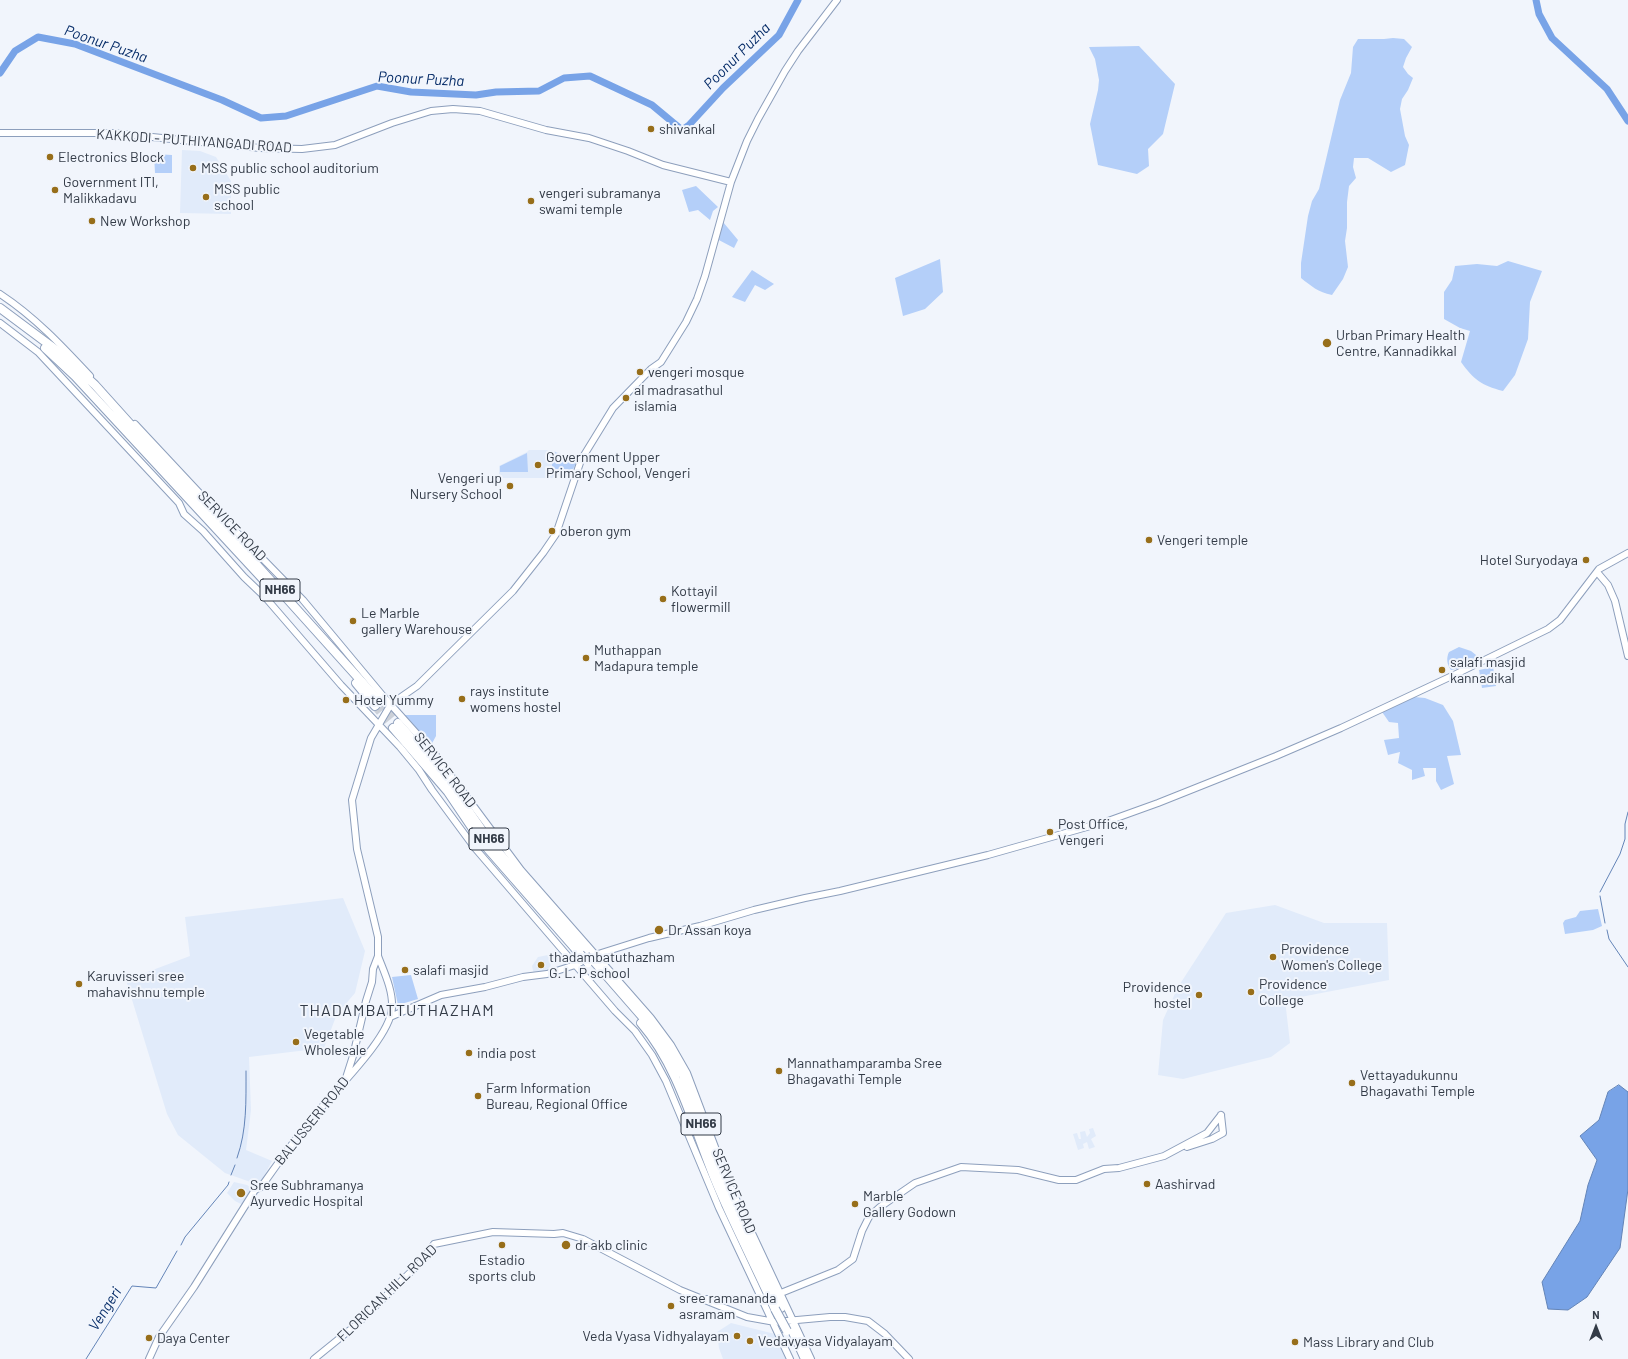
<!DOCTYPE html>
<style>
body{margin:0}
#map{position:relative;width:1628px;height:1359px;overflow:hidden;background:#f1f5fc;font-family:Barlow,sans-serif}
canvas{display:block}
.north{position:absolute;left:1576px;top:1307px;width:40px;height:40px;-webkit-text-stroke:3px #f1f5fc;paint-order:stroke;rotate:0deg;font-size:11px;font-weight:700;line-height:16px;text-align:center;color:#333b47}
.north::after{content:'';display:block;margin:auto;width:14px;height:18px;background:#333b47;clip-path:polygon(50% 0,100% 100%,50% 72%,0 100%)}
</style>
<div id="map">
<canvas width="1628" height="1359"></canvas>
<div class="north">N</div>
</div>
<script>
const g = document.querySelector('canvas').getContext('2d');
g.lineJoin = 'round';
function paint(path, color) { g.fillStyle = color; g.fill(path, 'evenodd'); }
function trace(path, color, width, dash) { g.strokeStyle = color; g.lineWidth = width; g.lineCap = dash ? 'butt' : 'round'; g.setLineDash(dash || []); g.stroke(path); }
function write(font, color, halo, rows, align = 'center') {
  g.font = font + ' Barlow,sans-serif'; g.lineWidth = 4; g.setLineDash([]); g.textBaseline = 'middle'; g.strokeStyle = halo; g.fillStyle = color; for (const [text, x, y, turn = 0] of rows) {
    g.save(); g.translate(x, y); g.rotate((+turn || 0) * Math.PI / 180); g.textAlign = isNaN(turn) ? turn : align; if (halo) g.strokeText(text, 0, 0); g.fillText(text, 0, 0); g.restore();
  }
}
paint(new Path2D(`
 M182,150L200,151L216,157L231,181V214L180,213Z
 M529,450H551L578,460L574,469L552,478H499V466L527,452Z
 M343,898L365,951L355,993L337,1014L324,1048L249,1057L251,1110L246,1150L272,1161L259,1185L225,1173L178,1135L167,1114L126,980L190,956L185,917Z
 M1275,905L1324,923H1387L1389,980L1285,1000L1290,1043L1271,1057L1183,1079L1158,1075L1163,1020L1178,987L1226,913Z
 M548,955L550,958L551,972L534,975L532,966L538,957Z
 M1093,1128L1096,1136L1091,1139L1095,1147L1089,1149L1087,1142L1083,1144L1084,1148L1078,1150L1073,1134L1077,1133L1079,1139H1081L1080,1132L1085,1131L1087,1137L1090,1133L1089,1129Z
 M234,1182L247,1185L253,1189L249,1204H241L235,1201L227,1193Z
 M731,1323L779,1335L789,1359H723L719,1348L717,1332Z`), '#e1ebfa');
paint(new Path2D(`
 M1393,38L1404,39L1412,47L1406,58L1403,67L1408,74L1413,78L1408,90L1402,99L1400,109L1405,136L1409,145L1405,165L1391,172L1368,158H1354L1353,167L1356,178L1349,186L1347,202V228L1345,241L1348,267L1343,279L1332,295C1318,292 1311,286 1301,278V263L1308,216L1312,201L1319,189L1340,100L1351,73L1353,47L1358,39H1384Z
 M1139,46L1175,84L1163,134L1148,149L1149,166L1137,174L1098,165L1090,124L1098,90L1099,80L1095,59L1089,47Z
 M154,154L172,155V173H155Z
 M696,186L718,207L713,211L710,220L698,210L689,212L682,190Z
 M723,222L738,240L734,248L715,238Z
 M940,259L943,292L925,309L903,316L895,278Z
 M1508,261L1542,271L1530,302L1528,339L1515,375L1503,391C1481,385 1474,380 1461,362L1470,331L1460,328L1444,319V292L1452,280L1455,266L1477,264L1497,266Z
 M752,270L774,284L765,290L755,285L745,302L732,297Z
 M552,451L577,461L573,469L552,476Z
 M527,453L528,472H500V466Z
 M1459,647L1471,651L1476,655L1475,660L1460,668L1451,670C1447,665 1446,658 1449,652Z
 M1493,667L1496,686L1482,688L1479,670Z
 M1414,697L1425,698L1443,705L1453,721L1461,755L1447,756L1454,784L1441,790L1436,781V768H1423L1425,776L1412,780V770L1398,763L1400,752L1388,755L1384,740L1399,738L1398,723L1389,722L1380,709Z
 M405,715H436V736L430,747L404,720Z
 M1598,909L1602,926L1593,930L1565,934L1563,923L1565,920L1576,917L1580,911Z
 M411,975L418,999L398,1005L392,977Z`), '#b4cff9');
const water = new Path2D(`
 M1619,1085L1628,1092V1189L1620,1248L1587,1297L1568,1310L1548,1309L1542,1282L1580,1221L1588,1185L1597,1160L1580,1136L1599,1120L1608,1092Z`);
paint(water, '#78a3e7');
trace(water, '#6384b7', 1);
trace(new Path2D(`
 M1600,892L1620,854L1625,839V824L1628,812
 M1600,896L1605,923
 M1607,930L1609,939L1628,967
 M237,1158C247,1130 246,1101 246,1071
 M231,1175L235,1165
 M181,1245L185,1237L228,1185L229,1182
 M86,1359L132,1286L156,1288L177,1251`), '#6384b7', 1);
trace(new Path2D(`
 M1536,0L1539,14L1552,38L1607,89L1628,121
 M0,73L15,51L38,37L75,44L222,100L261,118L286,116L377,86L411,92L476,95L496,92L539,91L564,78L590,76L652,105L682,130L689,125L723,88L779,35L798,0`), '#78a3e7', 7);
trace(new Path2D(`
 M380,702L398,723
 M375,706L393,728`), '#cbd0d8', 8, [8, 4]);
const secondary = new Path2D(`
 M0,133H113L260,148L302,149L335,145L392,123L431,111L453,109L480,111L546,130L589,138L628,151L663,165L731,182
 M0,294C35,317 62,346 90,376
 M0,323L38,352L179,503L184,514L203,531L244,577L265,597L341,685L400,747L419,770L432,790L474,847L615,1011L635,1031L652,1055L666,1081L719,1208L790,1359
 M135,424L221,516L303,600L383,696L434,753L521,870L651,1018L671,1045L687,1073L729,1184L811,1359
 M1597,572L1608,585L1615,601L1628,656
 M390,1017L441,995L485,987L523,977L547,974L575,965L595,955L649,938L700,926L754,910L805,898L840,891L988,855L1108,821L1158,803L1276,756L1341,728L1454,675L1548,629L1560,620L1599,569L1628,553
 M345,1081L353,1056L366,1001L372,982L373,969L378,956V937L357,849L352,800L371,738L391,704L417,686L513,591L543,553L556,534L581,460L613,408L651,369L661,362L686,322L697,299L705,276L731,182L747,141L758,119L785,71L798,51L837,0
 M1187,1147L1212,1139L1223,1133L1221,1115
 M776,1295L838,1270L853,1259L862,1231L869,1217L880,1207L915,1183L961,1167L1018,1170L1059,1180H1076L1104,1169L1119,1168L1164,1156L1207,1133L1221,1115
 M707,1299H763
 M149,1359L159,1337L194,1287L255,1190L261,1187C279,1162 296,1137 316,1114C335,1090 390,1038 392,1008C393,990 384,972 378,956
 M314,1359L356,1325L422,1261L434,1244L493,1232L554,1234L563,1233L583,1239L680,1290L747,1317L775,1322L830,1317H845L868,1321L885,1334L909,1359`);
const highway = new Path2D(`
 M0,308L59,352L95,385L380,702
 M45,348L75,376L274,591
 M356,683L375,706
 M398,723L443,774L493,846L585,951
 M393,728L448,792L481,841L580,954
 M592,959L653,1029L683,1075L729,1197L781,1308
 M641,1023C679,1067 694,1129 716,1182C734,1225 756,1267 775,1309
 M791,1328L805,1359`);
trace(secondary, '#8d9fbc', 8);
trace(highway, '#8d9fbc', 10);
trace(secondary, '#fff', 6);
trace(highway, '#fff', 8);
const highwayBridge = new Path2D(`
 M580,954L588,963
 M775,1309L787,1331`);
trace(highwayBridge, '#8d9fbc', 10, []);
trace(highwayBridge, '#fff', 8);
for (const [x, y, r, color] of [
 [651,129,4,"#976e1a"],
 [50,157,4,"#976e1a"],
 [193,168,4,"#976e1a"],
 [55,190,4,"#976e1a"],
 [206,197,4,"#976e1a"],
 [531,201,4,"#976e1a"],
 [92,221,4,"#976e1a"],
 [1327,343,5,"#976e1a"],
 [640,372,4,"#976e1a"],
 [626,398,4,"#976e1a"],
 [538,465,4,"#976e1a"],
 [510,486,4,"#976e1a"],
 [552,531,4,"#976e1a"],
 [1149,540,4,"#976e1a"],
 [1586,560,4,"#976e1a"],
 [663,599,4,"#976e1a"],
 [353,621,4,"#976e1a"],
 [586,658,4,"#976e1a"],
 [1442,670,4,"#976e1a"],
 [462,699,4,"#976e1a"],
 [346,700,4,"#976e1a"],
 [1050,832,4,"#976e1a"],
 [659,930,5,"#976e1a"],
 [1273,957,4,"#976e1a"],
 [541,965,4,"#976e1a"],
 [405,970,4,"#976e1a"],
 [79,984,4,"#976e1a"],
 [1251,992,4,"#976e1a"],
 [1199,995,4,"#976e1a"],
 [296,1042,4,"#976e1a"],
 [469,1053,4,"#976e1a"],
 [779,1071,4,"#976e1a"],
 [1352,1083,4,"#976e1a"],
 [478,1096,4,"#976e1a"],
 [1147,1184,4,"#976e1a"],
 [241,1193,5,"#976e1a"],
 [855,1204,4,"#976e1a"],
 [502,1245,4,"#976e1a"],
 [566,1245,5,"#976e1a"],
 [671,1306,4,"#976e1a"],
 [737,1336,4,"#976e1a"],
 [149,1338,4,"#976e1a"],
 [750,1341,4,"#976e1a"],
 [1295,1342,4,"#976e1a"]
]) { const dot = new Path2D(); dot.arc(x, y, r, 0, 2 * Math.PI); g.fillStyle = color; g.fill(dot); trace(dot, '#f1f5fc', 1.5); }
for (const [x, y, w] of [
 [280,590,40],
 [489,839,40],
 [701,1124,40]
]) { const box = new Path2D(); box.roundRect(x - w / 2, y - 11, w, 22, 3); g.fillStyle = '#f1f5fc'; g.fill(box); trace(box, '#333b47', 1); }
write('bold 13px', '#333b47', null, [
 ["NH66",280,590],
 ["NH66",489,839],
 ["NH66",701,1124]
]);
write('14px', '#333b47', '#f1f5fc', [
 ["shivankal",659,129],
 ["Electronics Block",58,157],
 ["MSS public school auditorium",201,168],
 ["Government ITI,",63,182],
 ["Malikkadavu",63,198],
 ["MSS public",214,189],
 ["school",214,205],
 ["vengeri subramanya",539,193],
 ["swami temple",539,209],
 ["New Workshop",100,221],
 ["Urban Primary Health",1336,335],
 ["Centre, Kannadikkal",1336,351],
 ["vengeri mosque",648,372],
 ["al madrasathul",634,390],
 ["islamia",634,406],
 ["Government Upper",546,457],
 ["Primary School, Vengeri",546,473],
 ["Vengeri up",502,478,"right"],
 ["Nursery School",502,494,"right"],
 ["oberon gym",560,531],
 ["Vengeri temple",1157,540],
 ["Hotel Suryodaya",1578,560,"right"],
 ["Kottayil",671,591],
 ["flowermill",671,607],
 ["Le Marble",361,613],
 ["gallery Warehouse",361,629],
 ["Muthappan",594,650],
 ["Madapura temple",594,666],
 ["salafi masjid",1450,662],
 ["kannadikal",1450,678],
 ["rays institute",470,691],
 ["womens hostel",470,707],
 ["Hotel Yummy",354,700],
 ["Post Office,",1058,824],
 ["Vengeri",1058,840],
 ["Dr Assan koya",668,930],
 ["Providence",1281,949],
 ["Women's College",1281,965],
 ["thadambatuthazham",549,957],
 ["G. L. P school",549,973],
 ["salafi masjid",413,970],
 ["Karuvisseri sree",87,976],
 ["mahavishnu temple",87,992],
 ["Providence",1259,984],
 ["College",1259,1000],
 ["Providence",1191,987,"right"],
 ["hostel",1191,1003,"right"],
 ["Vegetable",304,1034],
 ["Wholesale",304,1050],
 ["india post",477,1053],
 ["Mannathamparamba Sree",787,1063],
 ["Bhagavathi Temple",787,1079],
 ["Vettayadukunnu",1360,1075],
 ["Bhagavathi Temple",1360,1091],
 ["Farm Information",486,1088],
 ["Bureau, Regional Office",486,1104],
 ["Aashirvad",1155,1184],
 ["Sree Subhramanya",250,1185],
 ["Ayurvedic Hospital",250,1201],
 ["Marble",863,1196],
 ["Gallery Godown",863,1212],
 ["dr akb clinic",575,1245],
 ["Estadio",502,1260,"center"],
 ["sports club",502,1276,"center"],
 ["sree ramananda",679,1298],
 ["asramam",679,1314],
 ["Veda Vyasa Vidhyalayam",729,1336,"right"],
 ["Daya Center",157,1338],
 ["Vedavyasa Vidyalayam",758,1341],
 ["Mass Library and Club",1303,1342]
], 'left');
write('14px', '#333b47', '#f1f5fc', [
 ["KAKKODI - PUTHIYANGADI ROAD",194,141,4],
 ["SERVICE ROAD",232,526,46],
 ["SERVICE ROAD",445,770,52],
 ["BALUSSERI ROAD",312,1121,-51],
 ["SERVICE ROAD",734,1191,67],
 ["FLORICAN HILL ROAD",387,1293,-44]
]);
write('italic 15px', '#062c68', '#f1f5fc', [
 ["Poonur Puzha",106,44,19],
 ["Poonur Puzha",737,56,-45],
 ["Poonur Puzha",421,79,3],
 ["Vengeri",105,1309,-58]
]);
g.letterSpacing = '1px';
write('16px', '#333b47', '#f1f5fc', [
 ["THADAMBATTUTHAZHAM",397,1011]
]);
g.letterSpacing = '0px';
</script>
